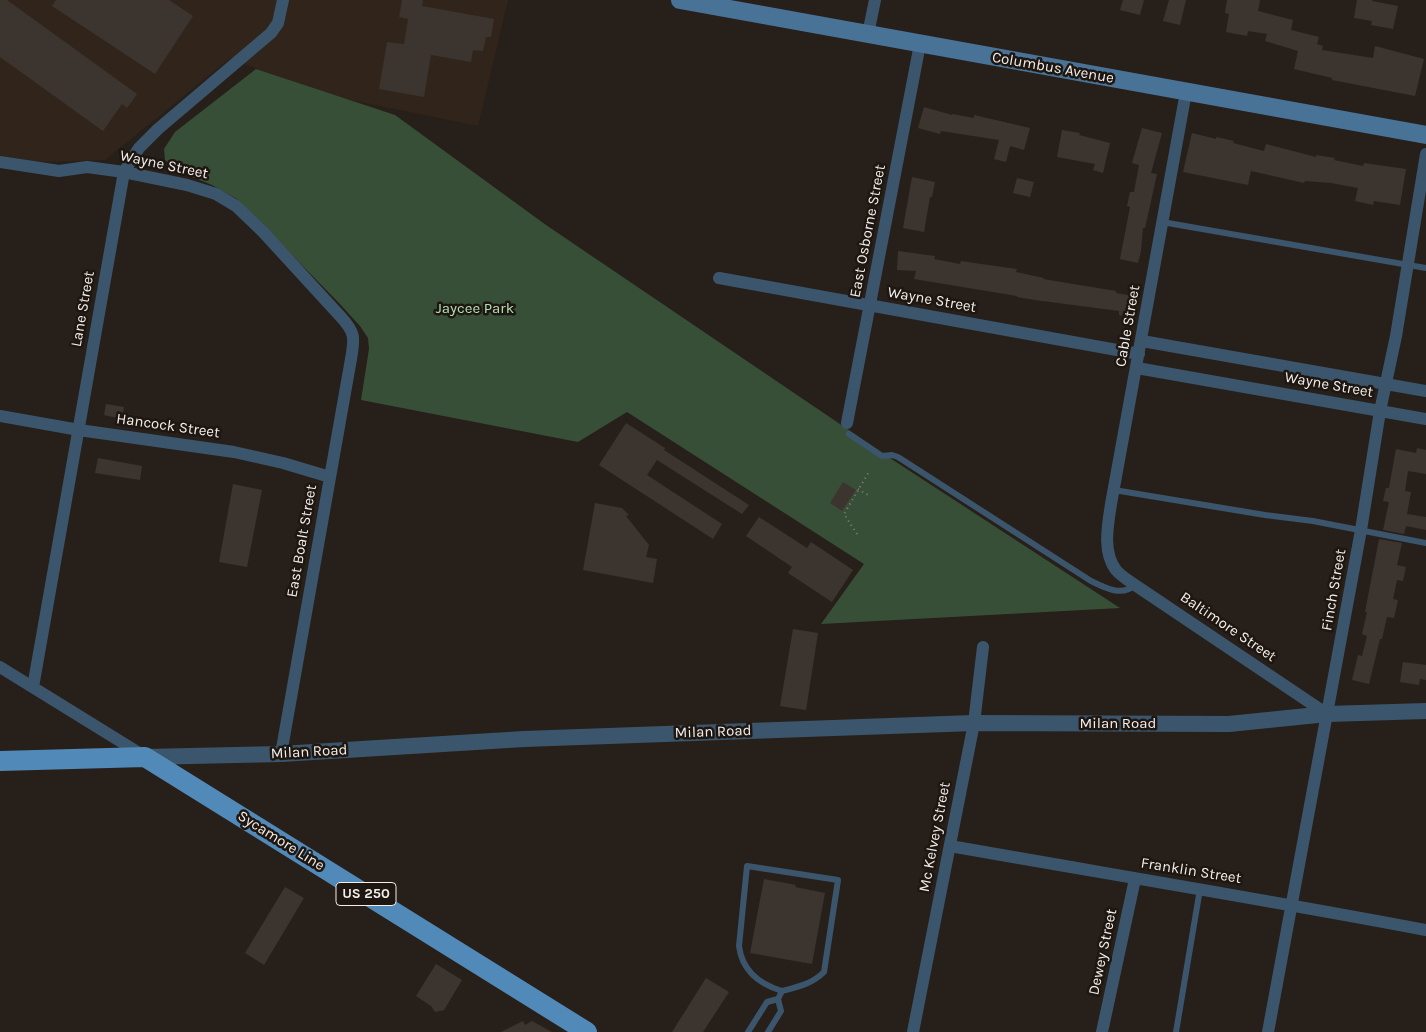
<!DOCTYPE html>
<style>
body{margin:0}
canvas{display:block;background:#271f1a}
</style>
<canvas width="1426" height="1032"></canvas>
<script>
const g = document.querySelector('canvas').getContext('2d');
g.lineJoin = 'round';
function paint(path, color) { g.fillStyle = color; g.fill(path, 'evenodd'); }
function trace(path, color, width, dash) { g.strokeStyle = color; g.lineWidth = width; g.lineCap = dash ? 'butt' : 'round'; g.setLineDash(dash || []); g.stroke(path); }
function write(font, color, halo, rows, align = 'center') {
  g.font = font + ' Karla,sans-serif'; g.lineWidth = 5; g.setLineDash([]); g.textBaseline = 'middle'; g.strokeStyle = halo; g.fillStyle = color; for (const [text, x, y, turn = 0] of rows) {
    g.save(); g.translate(x, y); g.rotate((+turn || 0) * Math.PI / 180); g.textAlign = isNaN(turn) ? turn : align; if (halo) g.strokeText(text, 0, 0); g.fillText(text, 0, 0); g.restore();
  }
}
paint(new Path2D(`
 M0,0H508L478,126L342,98L229,59L105,160L34,162L0,155Z`), '#31251b');
paint(new Path2D(`
 M256,69L395,115L546,225L896,462L1120,608L821,624L864,564L627,412L578,442L361,400L369,349L368,338L360,326L339,303L237,199L212,185L180,172L165,160L164,149L175,132Z`), '#374f37');
paint(new Path2D(`
 M0,0H7L137,94L127,108L122,104L103,131L0,57Z
 M56,0H169L193,16L155,74L52,6Z
 M402,0H423L422,6L494,19L491,37H486L483,51L473,50L471,62L431,55L424,97L379,89L387,42L404,44L408,19L399,17Z
 M1123,0H1144L1140,15L1120,10Z
 M1169,0H1186L1180,25L1163,21Z
 M1227,0H1260L1258,11L1293,20L1291,30L1319,37L1317,44L1323,46L1322,50L1373,58L1375,46L1424,59L1415,96L1332,80V78L1294,69L1298,51L1265,41L1267,34L1248,31L1247,36L1226,32L1229,14L1225,13Z
 M1357,0H1372V1L1398,6L1393,29L1371,25L1372,21L1354,18Z
 M924,107L952,115V114L974,118V115L1030,128L1024,150L1010,146L1006,162L994,159L999,140L941,131L940,134L918,128Z
 M1142,128L1162,133L1151,173L1157,174L1145,228H1143L1141,251L1138,263L1120,259L1130,207L1127,206L1130,192H1134L1139,165L1132,163Z
 M1062,130L1080,133L1079,135L1110,143L1103,173L1093,170L1095,164L1057,157Z
 M1192,133L1216,139V137L1234,141L1233,143L1264,151L1266,144L1316,157V155L1335,158L1334,160L1363,166L1364,163L1406,169L1400,205L1374,201L1373,205L1355,201L1358,188L1331,183L1305,181L1304,183L1251,171L1248,185L1183,172Z
 M912,177L935,182L932,197H930L924,232L903,228Z
 M1017,178L1034,182L1030,197L1013,193Z
 M898,251L935,256L934,259L960,264L961,261L981,264L1017,269L1016,272L1044,278L1043,279L1116,291V293L1139,297L1135,318L1119,315V311L1035,300L1017,297V296L914,279L916,271L897,270Z
 M106,404L124,407L122,419L104,415Z
 M626,423L665,448L664,450L749,505L742,514L657,460L647,475L722,524L713,539L599,465Z
 M1417,448L1426,450V474L1408,471L1405,491L1411,492L1407,514L1426,517V530L1406,526L1404,534L1383,530L1389,502L1383,501L1386,488H1389L1396,449L1416,453Z
 M98,458L142,466L140,480L95,473Z
 M843,482L856,490L842,511L830,503Z
 M233,484L262,490L247,567L219,562Z
 M595,503L622,508L629,515L626,516L649,545L646,557L657,559L653,583L583,570Z
 M759,517L807,548L811,542L853,570L832,602L788,573L792,567L746,536Z
 M1379,539L1402,543L1397,565L1406,567L1403,581L1397,580L1393,599L1398,600L1394,618L1387,617L1382,639H1380L1369,684L1352,680L1358,655L1362,656L1367,636L1362,634L1367,612H1365Z
 M793,629L818,633L806,710L780,706Z
 M1403,662L1426,665V680L1420,679L1419,685L1400,682Z
 M764,879L796,885L795,887L825,893L812,964L750,953Z
 M285,887L304,898L264,965L245,953Z
 M436,964L462,980L444,1010L435,1012L431,1006L416,996Z
 M706,978L729,992L703,1032H672Z
 M523,1021L525,1025L532,1021L552,1032H501Z`), '#3c342f');
trace(new Path2D(`
 M858,489L868,495
 M857,534L844,514L870,470`), '#87807c', 2, [1, 4]);
trace(new Path2D(`
 M1162,222L1426,268
 M849,434L882,456L892,455L898,457L1091,581C1105,588 1122,597 1135,585
 M1114,490L1265,515L1313,521L1426,543
 M778,999L782,991C798,987 812,984 824,972L838,880L747,866L739,946C742,971 759,984 782,991
 M748,1032L767,1002L778,999L781,1011L768,1032
 M1176,1032L1200,889`), '#3b566c', 6);
trace(new Path2D(`
 M868,34L875,0
 M1186,92L1111,504C1108,524 1102,552 1116,570C1121,576 1128,580 1135,585L1327,714
 M0,162L59,171L87,167L124,172L187,185L216,194L236,206L263,232L340,316C355,332 355,337 351,359L281,754
 M719,278L1139,354
 M1142,341L1426,391
 M1137,368L1426,419
 M0,416L79,430L234,452L283,463L330,477
 M847,423L920,44
 M0,667L144,756
 M33,687L124,172L139,148L158,129L271,33L278,23L283,0
 M950,846C1109,874 1268,900 1426,930
 M913,1032L974,723L983,647
 M1102,1032L1135,879
 M1268,1032L1361,530L1380,411L1396,336L1426,154`), '#3b566c', 12);
trace(new Path2D(`
 M145,757L281,754L524,739L974,723L1229,724L1327,714L1426,711`), '#3b566c', 16);
trace(new Path2D(`
 M680,0L1426,135`), '#487397', 18);
trace(new Path2D(`
 M0,761L145,757L587,1032`), '#5189b8', 20);
for (const [x, y, w] of [
 [366,894,60]
]) { const box = new Path2D(); box.roundRect(x - w / 2, y - 11.5, w, 23, 4); g.fillStyle = '#1d1611'; g.fill(box); trace(box, '#f3eeea', 1); }
write('bold 14px', '#f3eeea', null, [
 ["US 250",366,894]
]);
write('15px', '#f3eeea', '#1d1611', [
 ["Columbus Avenue",1053,68,10],
 ["Wayne Street",164,165,12],
 ["East Osborne Street",868,231,-79],
 ["Wayne Street",932,300,10],
 ["Lane Street",83,309,-80],
 ["Cable Street",1128,326,-80],
 ["Wayne Street",1329,385,10],
 ["Hancock Street",168,426,8],
 ["East Boalt Street",302,541,-80],
 ["Finch Street",1334,590,-80],
 ["Baltimore Street",1228,627,34],
 ["Milan Road",1118,724],
 ["Milan Road",713,732,-2],
 ["Milan Road",309,752,-3],
 ["Mc Kelvey Street",935,837,-79],
 ["Sycamore Line",281,841,32],
 ["Franklin Street",1191,871,9],
 ["Dewey Street",1103,952,-78]
]);
write('15px', '#b3e2b4', '#1d1611', [
 ["Jaycee Park",475,309]
]);
</script>
